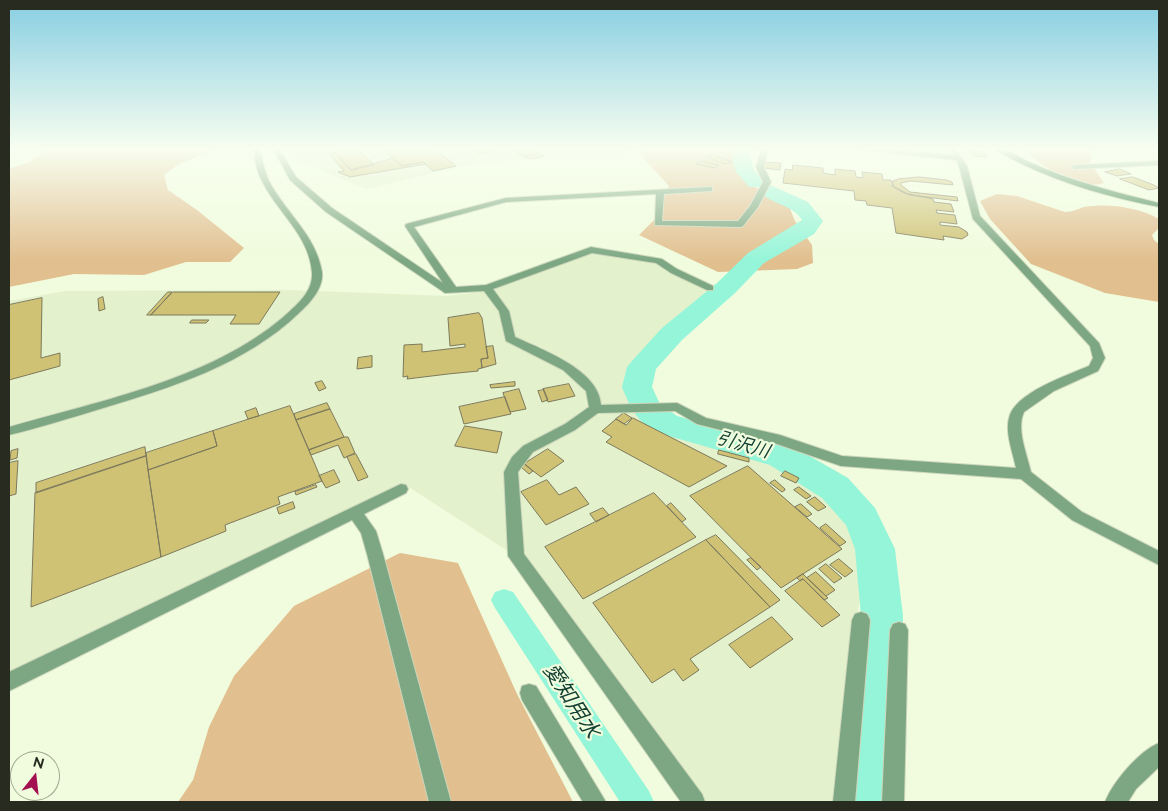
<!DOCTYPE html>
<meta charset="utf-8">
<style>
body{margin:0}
#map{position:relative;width:1168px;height:811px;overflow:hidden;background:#f0fcdd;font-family:Raleway,sans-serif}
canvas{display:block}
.frame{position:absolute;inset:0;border:10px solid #272b20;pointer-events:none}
.north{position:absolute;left:10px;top:751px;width:50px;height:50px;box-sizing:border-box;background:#f0fcdd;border:1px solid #a0a891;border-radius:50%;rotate:16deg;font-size:14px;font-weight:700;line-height:20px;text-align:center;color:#272b20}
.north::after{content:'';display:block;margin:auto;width:18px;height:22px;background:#a41150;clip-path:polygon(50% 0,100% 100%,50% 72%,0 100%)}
</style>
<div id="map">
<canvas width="1168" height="811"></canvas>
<div class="frame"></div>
<div class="north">N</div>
</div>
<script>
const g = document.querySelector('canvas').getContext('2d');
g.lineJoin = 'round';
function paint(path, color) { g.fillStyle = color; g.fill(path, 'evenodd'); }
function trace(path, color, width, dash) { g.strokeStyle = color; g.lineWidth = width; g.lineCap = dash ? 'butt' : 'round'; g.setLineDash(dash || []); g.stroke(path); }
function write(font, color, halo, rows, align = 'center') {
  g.font = font + ' Raleway,"Noto Sans JP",sans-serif'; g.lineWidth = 4.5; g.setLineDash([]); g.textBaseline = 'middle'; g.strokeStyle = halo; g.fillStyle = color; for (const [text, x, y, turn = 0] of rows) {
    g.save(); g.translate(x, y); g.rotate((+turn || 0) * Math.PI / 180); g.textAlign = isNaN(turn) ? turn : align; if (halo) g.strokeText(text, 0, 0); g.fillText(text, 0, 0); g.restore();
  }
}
paint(new Path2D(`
 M280,148H634L616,156L481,162L366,189L292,158Z
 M870,148H944L950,156Z
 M594,252L657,262L671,272L716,292L643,356L635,367L632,383L636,404L660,424L679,432L705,442L769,458L797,471L831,498L861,538L865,570L857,616L840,802H700L528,564L404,484L9,675V301L66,291L288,290L446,296L482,292Z`), '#e3f1cc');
paint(new Path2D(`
 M50,148H219L179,164L164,175L168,190L197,210L244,248L230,262H186L144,275L74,274L9,287V169L29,162Z
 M648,148H737L734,150V166L751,185L788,204L795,221L812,245L813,263L797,269L718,272L639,235L654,220L669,186L639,153Z
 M1022,148H1091V164L1104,183C1075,192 1043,166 1022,148Z
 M997,194L1017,196L1065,212C1073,212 1077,209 1084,207C1108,203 1138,207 1159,219V228L1152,235L1154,240L1159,244V302L1105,293L1031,264L990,219L980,201Z
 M400,553L458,563L517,694L573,802H178L193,780L209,727L234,676L294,606Z`), '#e1bf8f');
trace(new Path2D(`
 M885,148L936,153L940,148`), '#95f5d8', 3);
paint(new Path2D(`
 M504,589L513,592L649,791L654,802H620L495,608L491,600L495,592Z`), '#95f5d8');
paint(new Path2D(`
 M738,148H754L750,157L754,170L765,183L763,187H749L736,172L732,157Z
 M770,185L808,202L823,221L814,234L764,263L735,293L682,340L656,369L652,387L660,404L677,416L794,447L848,478L875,508L895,549L903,616L897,802H843L861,616L855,549L846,525L822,498L770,465L655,432C636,420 630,407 622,387L627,367L632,361L662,328L717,283L748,253L802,220C793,204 770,205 760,191L763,187Z`), '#95f5d8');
const building = new Path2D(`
 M331,148H357L374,165L351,170Z
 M382,148H433L456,166L433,171L423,162L402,166Z
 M470,148H532L539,153L523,156L507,148L478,154Z
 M969,150L982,151L987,157L974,156Z
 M336,153L351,170L393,158L402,166L423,162L426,164L350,177L338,172L344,171L329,154Z
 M540,153L544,156L530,159L525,156Z
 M713,155L732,162L725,164L706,157Z
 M700,161L719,165L715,168L696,164Z
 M765,162L781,163L780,170L764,168Z
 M793,165L823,168V173L835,175V169L855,171L856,177L863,178L862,172L882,174L883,180H891L894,187L904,193L933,199L934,202L951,204L954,212L936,210L937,213L955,215L957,224L940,222V225L959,227L967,232L968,235L962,239L943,236L944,240L896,233L892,208L867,205L866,201L855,200L854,191L783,183L785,169L792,170Z
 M1120,169L1131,174L1117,176L1105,172Z
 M919,177L947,180L952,182L953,185L911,181L901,183V185L910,192L957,197L958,201L910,195L892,186L893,181L898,179Z
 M1133,177L1154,185L1159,188L1149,190L1120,179Z
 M168,292H172L151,315H147Z
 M173,292H280L259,324H230L236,315H151Z
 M103,297L105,309L99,311L98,299Z
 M42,298L41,358L60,353V366L9,380V305Z
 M479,313L482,318L488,358L481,359L482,368L478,369V371L448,374L407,379L408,376L403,377L404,345L422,344V352L465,347V344L450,346L448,318Z
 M192,320H209L206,323H190Z
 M493,346L496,364L482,368L481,359L488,358L486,347Z
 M372,356V367L357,369L358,358Z
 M322,381L326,388L319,391L315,383Z
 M515,382V386L491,388L490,385Z
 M569,384L575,396L548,402L543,389Z
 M519,389L526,409L510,412L503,393Z
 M544,390L548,400L542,402L538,391Z
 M505,397L511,414L464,424L459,407Z
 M327,403L330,409L296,420L294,414Z
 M290,406L322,481L278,497L280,504L225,525L226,531L161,557L148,470L217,446L213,431Z
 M256,408L259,416L248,419L245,412Z
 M330,409L344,437L309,450L296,420Z
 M624,413L632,418L624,424L616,419Z
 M633,418L727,466L689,487L606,442L612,437L602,431L616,419L626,425Z
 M465,426L502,432L497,453L455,446Z
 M213,431L217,446L148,470L146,453Z
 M344,437H348L355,453L344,458L338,445L311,455L309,450Z
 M145,447L146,456L36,493V483Z
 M18,449L17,458L10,460L11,451Z
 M548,449L564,461L541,477L524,464Z
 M719,450L749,458V462L718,454Z
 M356,454L368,477L358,481L347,457Z
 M146,456L161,557L31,607L35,493Z
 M18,461L16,494L9,496V463Z
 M525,464L533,471L529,474L521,467Z
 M748,466L842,549L781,588L690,496Z
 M334,470L340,482L326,488L319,476Z
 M785,471L799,478L796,483L781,476Z
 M547,480L559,495L576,487L589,504L546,525L521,492Z
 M775,480L785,489V490L782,492L770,483Z
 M316,485L317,487L296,495L295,492Z
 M799,487L811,496L806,499L794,490Z
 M654,493L696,537L583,599L545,547Z
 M815,497L826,507L818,511L807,502Z
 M293,502L295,508L279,514L277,508Z
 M671,503L686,519L682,522L667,506Z
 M801,504L812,514L807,517L795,507Z
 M603,508L609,515L596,522L590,514Z
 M826,524L846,542L840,546L820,528Z
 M716,535L780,600L770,607L706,540Z
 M706,540L770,607L690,659L699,670L683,681L674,669L652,683L593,603Z
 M751,558L761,567L757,570L747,560Z
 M839,559L853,571L845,577L830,565Z
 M826,564L842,578L834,583L819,569Z
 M816,572L835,590L826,596L807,578Z
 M803,574L826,596L828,598L824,600L803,579L800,581L797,578Z
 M803,579L840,615L822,627L785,591Z
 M772,617L793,639L750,668L729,645Z`);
paint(building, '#cfc274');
trace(building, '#7e7a5d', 1);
const minor = new Path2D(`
 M273,148H279L296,177L332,208L443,283L405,226L406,224L506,198L709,187H712V191L664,194L662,221H738L750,206L763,182L756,167L762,148H768L764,167L771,182L758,207L743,226L740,227L655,225L656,194L506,202L414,227L456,287L486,285L591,247L662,259L677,269L713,286V290H707L671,273L656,263L592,253L493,289L509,311L515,337C543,350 599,370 601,405L677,403L706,418L780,435L842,456L1016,468C1013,453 1005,433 1009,418C1014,393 1068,375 1089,366L1093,358L1090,346L973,219L959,166L956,160L862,150L859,148H878L953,155L949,148H955L967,166L980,216L1099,343L1105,358L1098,371L1054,391L1024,412C1016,429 1027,454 1031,472L1082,512L1159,551V565L1072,520L1021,479L841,466L777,444L697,424L675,411L598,413L575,430L533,452L518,472L524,554L702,794L705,802H681L508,556L504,472L512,457L523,446L565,424L589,407L586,391L563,370L506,341L499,311L484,291L445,293L326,212L290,180Z
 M1159,161V165L1075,169L1071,167L1075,165Z
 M401,484L406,485L408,489L406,493L364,514L376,531L383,554L451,802H429L367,554L361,533L352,520L9,691V672Z
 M861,612L867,614L870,620L855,802H833L852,620L855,614Z
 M899,622L905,624L908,630L904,802H882L890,630L893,624Z
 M529,684L536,686L606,802H583L522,700L520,693L522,686Z
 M1159,743V767L1136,789L1128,802H1105C1113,782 1139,751 1159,743Z`);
const tertiary = new Path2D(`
 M254,148H260C262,160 264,170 269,181C285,212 316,235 322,272C324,288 310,303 299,313C245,365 170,388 100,409C70,418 39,428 9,435V427C102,400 218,378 290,311C301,301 313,289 312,273C310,236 277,212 262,181C256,170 255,160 254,148Z`);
const secondary = new Path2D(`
 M994,148C1006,147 1018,157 1029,162C1071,181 1115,192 1159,203V207C1113,198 1066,185 1024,165C1014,160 1002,155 994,148Z`);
trace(minor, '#ccd6bb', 2);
trace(tertiary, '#ccd6bb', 2);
trace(secondary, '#ccd6bb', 2);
paint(minor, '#7ca782');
paint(tertiary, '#7ca782');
paint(secondary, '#3c804a');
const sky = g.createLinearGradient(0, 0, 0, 261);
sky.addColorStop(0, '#87cee2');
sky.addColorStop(0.57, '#f8fef0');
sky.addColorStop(1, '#f8fef000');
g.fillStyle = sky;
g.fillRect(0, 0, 1168, 261);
write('italic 18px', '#133f33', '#f0fcdd', [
 ["引沢川",743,445,16]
]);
write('italic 21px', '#133f33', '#f0fcdd', [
 ["愛知用水",571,701,57]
]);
</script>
